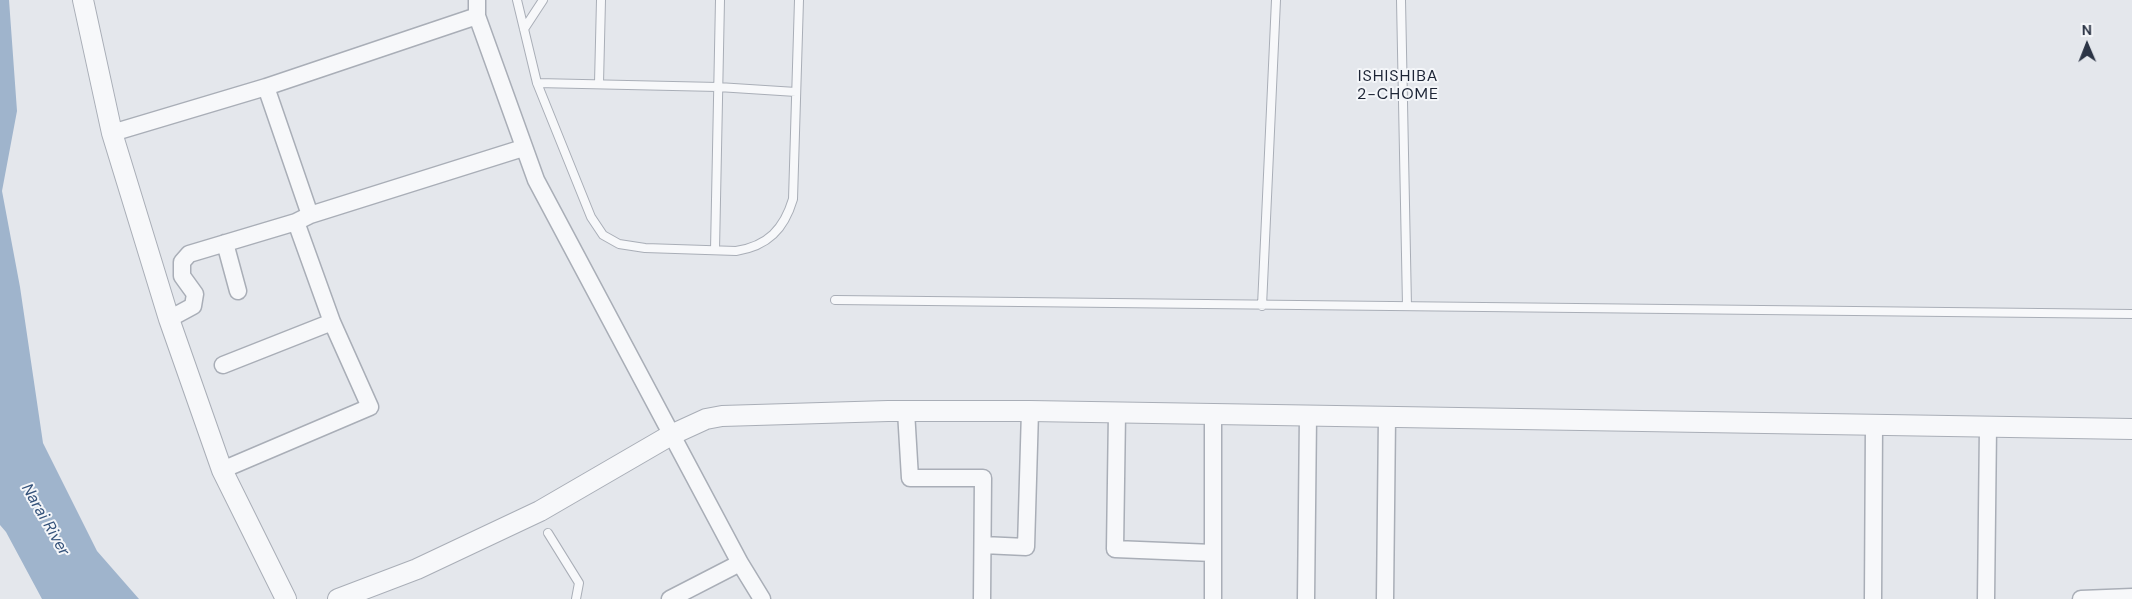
<!DOCTYPE html>
<style>
body{margin:0}
#map{position:relative;width:2132px;height:599px;overflow:hidden;background:#e4e7ec;font-family:"DM Sans",sans-serif}
canvas{display:block}
.north{position:absolute;left:2062px;top:20px;width:50px;height:50px;-webkit-text-stroke:4px #f4f6f9;paint-order:stroke;rotate:359deg;font-size:14px;font-weight:700;line-height:20px;text-align:center;color:#2b3445}
.north::after{content:'';display:block;margin:auto;width:18px;height:22px;background:#2b3445;clip-path:polygon(50% 0,100% 100%,50% 72%,0 100%)}
</style>
<div id="map">
<canvas width="2132" height="599"></canvas>
<div class="north">N</div>
</div>
<script>
const g = document.querySelector('canvas').getContext('2d');
g.lineJoin = 'round';
function paint(path, color) { g.fillStyle = color; g.fill(path, 'evenodd'); }
function trace(path, color, width, dash) { g.strokeStyle = color; g.lineWidth = width; g.lineCap = dash ? 'butt' : 'round'; g.setLineDash(dash || []); g.stroke(path); }
function write(font, color, halo, rows, align = 'center') {
  g.font = font + ' "DM Sans",sans-serif'; g.lineWidth = 4; g.setLineDash([]); g.textBaseline = 'middle'; g.strokeStyle = halo; g.fillStyle = color; for (const [text, x, y, turn = 0] of rows) {
    g.save(); g.translate(x, y); g.rotate((+turn || 0) * Math.PI / 180); g.textAlign = isNaN(turn) ? turn : align; if (halo) g.strokeText(text, 0, 0); g.fillText(text, 0, 0); g.restore();
  }
}
paint(new Path2D(`
 M0,0H9L17,111L2,191L20,287L43,443L97,551L139,599H42L6,532L0,525Z`), '#9fb4cc');
const service = new Path2D(`
 M517,0L537,83L591,217L603,235L619,244L645,248L736,251C768,246 784,229 793,199L799,0
 M1401,0L1407,306
 M524,29L543,0
 M537,83L718,87L796,92
 M599,83L601,0
 M715,250L720,0
 M835,300L2132,314
 M1262,306L1276,0
 M548,533L579,583L576,599`);
const minor = new Path2D(`
 M477,0V16L536,180L740,563L762,599
 M266,87L310,215
 M112,133L266,87L477,16
 M225,243L238,291
 M169,319L193,306L195,294L182,276V262L189,254L296,222
 M223,365L332,322
 M906,411L910,478H983L982,599
 M1117,413L1115,549L1213,553
 M1213,415V599
 M222,470L370,407L332,322L296,222L310,215L523,148
 M983,545L1026,547L1030,411
 M670,599L740,563
 M1306,599L1308,416
 M1385,599L1387,417
 M1873,599L1874,425
 M1986,599L1988,427
 M2081,599L2132,597`);
const tertiary = new Path2D(`
 M83,0L112,133L169,319L222,470L286,599
 M338,599L417,569L540,511L671,435L706,419L722,416L888,411H1030L2132,429`);
trace(service, '#a9aeb7', 10);
trace(minor, '#a9aeb7', 19);
trace(tertiary, '#a9aeb7', 22);
trace(service, '#f7f8fa', 8);
trace(minor, '#f7f8fa', 16);
trace(tertiary, '#f7f8fa', 20);
g.letterSpacing = '1px';
write('16px', '#1d2536', '#f4f6f9', [
 ["ISHISHIBA",1398,77],
 ["2-CHOME",1398,95]
]);
g.letterSpacing = '0px';
write('italic 16px', '#34527a', '#f4f6f9', [
 ["Narai River",45,520,60]
]);
</script>
